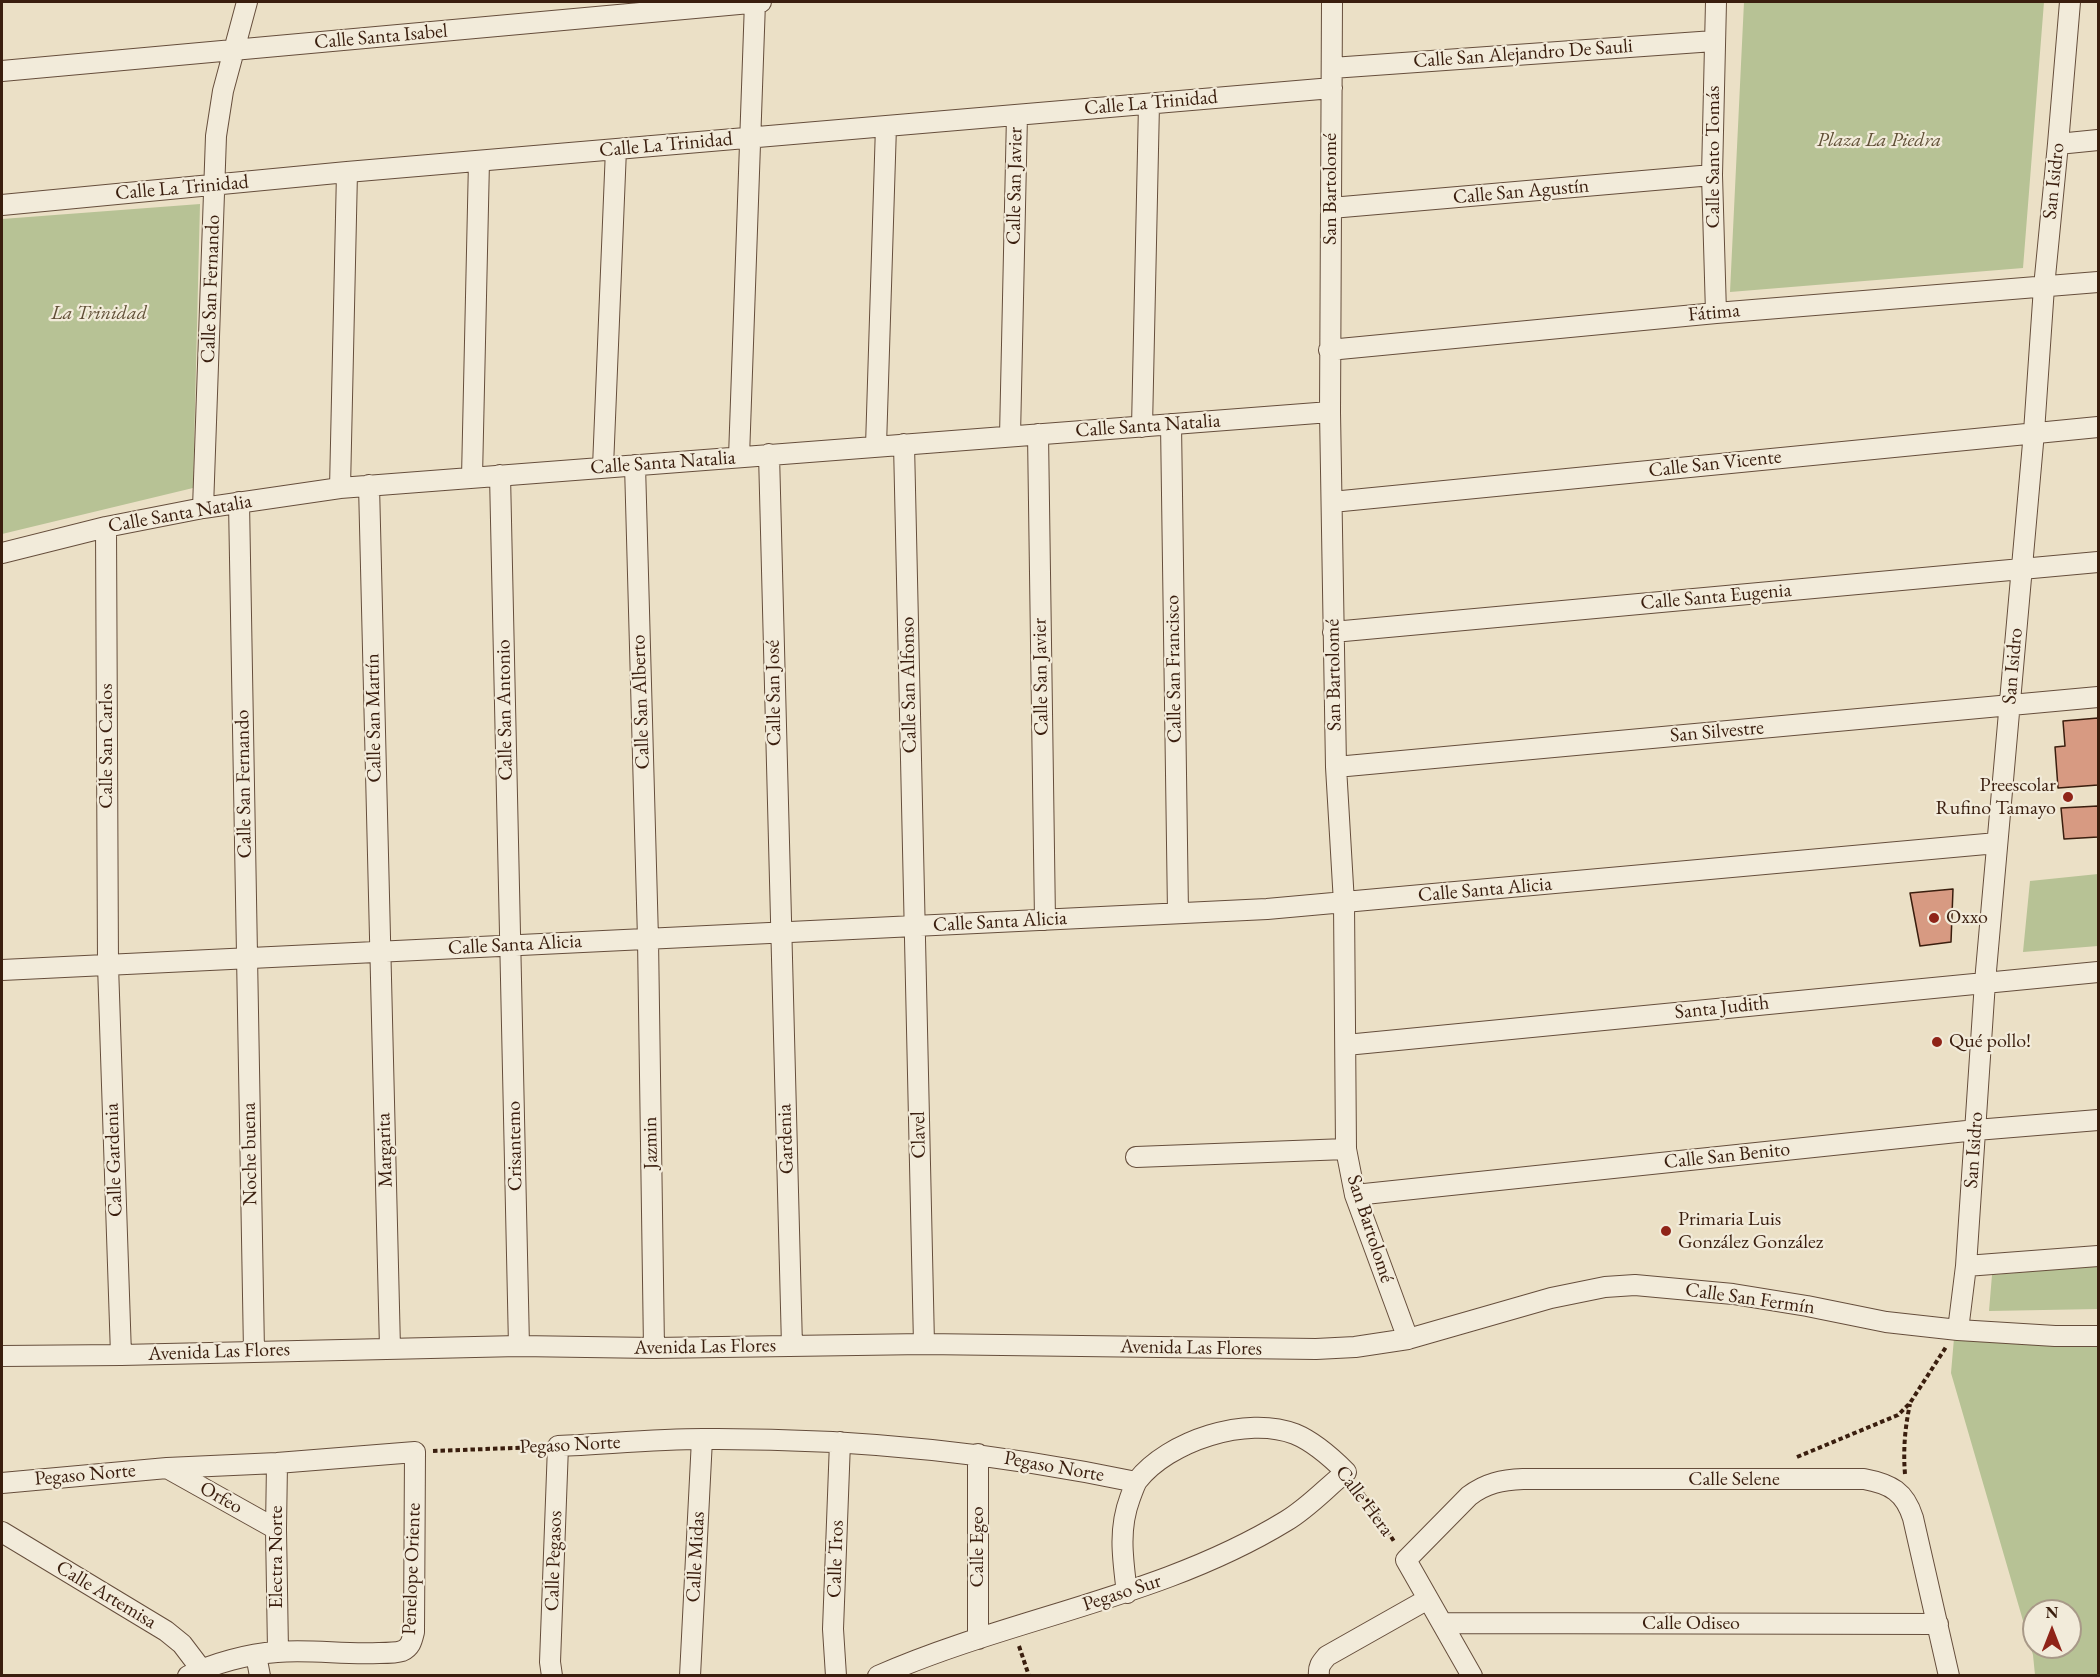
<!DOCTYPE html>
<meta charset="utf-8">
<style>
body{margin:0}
#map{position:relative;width:2100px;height:1677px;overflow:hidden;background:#ebe0c6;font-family:"EB Garamond",serif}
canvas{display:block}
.frame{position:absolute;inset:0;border:3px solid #3a1e0e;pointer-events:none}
.north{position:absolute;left:2022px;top:1599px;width:60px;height:60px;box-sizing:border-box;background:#f2ebda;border:2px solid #a89988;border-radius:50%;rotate:0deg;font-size:16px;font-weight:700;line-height:24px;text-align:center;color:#3a1e0e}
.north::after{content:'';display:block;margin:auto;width:21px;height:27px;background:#8f2418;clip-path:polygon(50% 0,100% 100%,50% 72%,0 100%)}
</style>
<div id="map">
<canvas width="2100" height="1677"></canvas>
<div class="frame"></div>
<div class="north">N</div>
</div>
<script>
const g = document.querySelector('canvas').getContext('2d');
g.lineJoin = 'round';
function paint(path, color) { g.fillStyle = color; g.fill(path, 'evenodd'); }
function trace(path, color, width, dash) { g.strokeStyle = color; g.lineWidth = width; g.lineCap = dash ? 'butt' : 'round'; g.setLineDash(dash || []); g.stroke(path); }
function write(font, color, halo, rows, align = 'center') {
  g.font = font + ' "EB Garamond",serif'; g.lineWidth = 4.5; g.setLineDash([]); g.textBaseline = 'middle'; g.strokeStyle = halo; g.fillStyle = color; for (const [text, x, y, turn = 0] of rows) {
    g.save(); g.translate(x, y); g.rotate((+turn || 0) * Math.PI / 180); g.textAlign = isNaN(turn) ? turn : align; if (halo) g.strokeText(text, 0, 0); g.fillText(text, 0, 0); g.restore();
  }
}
paint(new Path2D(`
 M1744,2H2044L2023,268L1730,292Z
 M200,204L193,488L2,534V219Z
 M2098,874V946L2023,952L2030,881Z
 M2098,1266V1309L1989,1311L1992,1275Z
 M1954,1338L1994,1343L2098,1342V1675H2035L2033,1655L1951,1373ZM2034,1611H2070V1647H2034Z`), '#b7c295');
const building = new Path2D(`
 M2098,718V785L2058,788L2055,747L2065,746L2063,721Z
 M2098,806V837L2064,839L2061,808Z
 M1953,889L1951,942L1920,946L1910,893Z`);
paint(building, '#d79a82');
trace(building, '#3a1e0e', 1.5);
const street = new Path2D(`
 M1332,2L1330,412L1336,767L1344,903L1346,1149L1355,1195L1408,1339
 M1332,68L1714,41
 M2,71L761,2
 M2058,144L2098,140
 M2,205L347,172L1332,88
 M1331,208L1712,175
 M1716,313L1712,175L1716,2
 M1329,350L1716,313L2098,282
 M1171,424L1178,913
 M1142,427L1149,104
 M1038,434L1045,920
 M1010,436L1017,115
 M904,444L924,1344
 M876,446L886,126
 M769,454L792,1346
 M739,457L755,2
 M635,465L648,939L654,1348
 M603,467L616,149
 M500,475L519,1346
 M472,477L479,161
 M369,485L390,1348
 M340,488L347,172
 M239,502L254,1351
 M1332,502L2098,427
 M203,508L216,136L223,91L247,2
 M106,527L108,965L121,1355
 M2,553L106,527L203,508L340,488L1330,412
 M1333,632L2098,562
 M1336,767L2098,697
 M2,970L1267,909L1997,843
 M1346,1045L2098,972
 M1136,1157L1346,1149
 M1355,1195L1976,1130L2098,1120
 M1966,1266L2098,1256
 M1958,1330L1966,1266L1985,982L2034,432L2044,287L2058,144L2070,2
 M2,1356L121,1355L519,1346L654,1348L924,1344L1316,1349L1355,1347L1408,1339L1551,1298L1605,1287L1635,1285L1733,1294L1807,1306L1886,1322L1958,1330L2055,1336H2098
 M978,1454V1639
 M277,1463L276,1529L278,1651
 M167,1468L276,1529
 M2,1483L167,1468L277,1463L415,1452L414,1632C412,1640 411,1647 402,1651C396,1653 387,1653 379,1653C345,1655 311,1649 277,1652C248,1654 214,1663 188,1676
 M2,1532L166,1631L182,1644L201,1669
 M1444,1623L1938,1624
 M256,1655L260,1676
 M552,1676L550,1662L558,1446C606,1444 655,1439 703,1439C849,1438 994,1452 1136,1482
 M690,1676L702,1439
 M836,1676L833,1629L840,1442
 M878,1676C1012,1617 1160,1598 1286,1521C1308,1508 1326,1488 1346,1472C1333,1459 1312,1441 1295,1434C1247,1415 1168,1441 1137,1481C1134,1486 1132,1493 1130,1498C1118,1530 1123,1560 1127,1593
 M1319,1676C1318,1666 1321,1663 1327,1656L1428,1599
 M1472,1676L1406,1560L1469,1496C1486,1483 1502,1480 1523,1479H1864C1891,1484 1905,1492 1913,1518L1949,1676`);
trace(street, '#664e3c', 22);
trace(new Path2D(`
 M433,1451L540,1447
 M1797,1457L1898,1415L1910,1403L1946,1347
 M1905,1474C1903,1450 1905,1427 1910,1404
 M1358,1487L1375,1511L1395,1543
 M1019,1646L1029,1676`), '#3a1e0e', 4, [4.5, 3]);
trace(street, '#f2ebda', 20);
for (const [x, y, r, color] of [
 [2068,797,6,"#8f2418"],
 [1934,918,6,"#8f2418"],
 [1937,1042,6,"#8f2418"],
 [1666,1231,6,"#8f2418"]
]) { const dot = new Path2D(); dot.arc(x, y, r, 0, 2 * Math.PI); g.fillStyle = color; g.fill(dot); trace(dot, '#f2ebda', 2); }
write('20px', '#3a1e0e', '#f2ebda', [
 ["Calle Santa Isabel",381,37,-5],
 ["Calle San Alejandro De Sauli",1523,54,-4],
 ["Calle La Trinidad",1151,103,-5],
 ["Calle La Trinidad",666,145,-5],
 ["Calle Santo Tomás",1714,157,-90],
 ["San Isidro",2054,181,-84],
 ["Calle San Javier",1015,186,-89],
 ["Calle La Trinidad",182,188,-5],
 ["San Bartolomé",1331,189,-90],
 ["Calle San Agustín",1521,192,-5],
 ["Calle San Fernando",211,289,-88],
 ["Fátima",1714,313,-5],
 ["Calle Santa Natalia",1148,426,-4],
 ["Calle Santa Natalia",663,463,-4],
 ["Calle San Vicente",1715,464,-6],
 ["Calle Santa Natalia",180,514,-10],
 ["Calle Santa Eugenia",1716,597,-5],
 ["San Isidro",2013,666,-85],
 ["Calle San Francisco",1174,669,-91],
 ["San Bartolomé",1334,675,-91],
 ["Calle San Javier",1041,677,-91],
 ["Calle San Alfonso",909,685,-91],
 ["Calle San José",774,693,-91],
 ["Calle San Alberto",641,702,-92],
 ["Calle San Antonio",505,710,-91],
 ["Calle San Martín",374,718,-91],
 ["San Silvestre",1717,732,-5],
 ["Calle San Carlos",107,746,-90],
 ["Calle San Fernando",244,784,-91],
 ["Calle Santa Alicia",1485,890,-5],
 ["Calle Santa Alicia",1000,922,-3],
 ["Calle Santa Alicia",515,945,-3],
 ["Santa Judith",1722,1008,-6],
 ["Clavel",919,1135,-91],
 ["Gardenia",786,1139,-92],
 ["Jazmin",651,1143,-91],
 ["Crisantemo",515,1146,-91],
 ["Margarita",385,1150,-92],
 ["San Isidro",1974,1150,-86],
 ["Noche buena",250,1154,-91],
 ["Calle San Benito",1727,1156,-6],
 ["Calle Gardenia",114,1160,-92],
 ["San Bartolomé",1370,1229,72],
 ["Calle San Fermín",1750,1299,8],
 ["Avenida Las Flores",705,1347,-1],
 ["Avenida Las Flores",1191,1348,1],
 ["Avenida Las Flores",219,1352,-2],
 ["Pegaso Norte",570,1445,-3],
 ["Pegaso Norte",1054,1467,10],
 ["Pegaso Norte",85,1475,-5],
 ["Calle Selene",1734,1480],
 ["Orfeo",221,1498,29],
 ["Calle Hera",1364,1501,53],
 ["Calle Egeo",978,1547,-90],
 ["Electra Norte",277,1557,-90],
 ["Calle Midas",696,1557,-87],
 ["Calle Tros",836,1559,-88],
 ["Calle Pegasos",554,1561,-88],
 ["Penelope Oriente",412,1569,-88],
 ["Pegaso Sur",1122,1593,-18],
 ["Calle Artemisa",106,1595,31],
 ["Calle Odiseo",1691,1624]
]);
write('italic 20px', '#604f36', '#f2ebda', [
 ["Plaza La Piedra",1879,141],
 ["La Trinidad",99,314]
]);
write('20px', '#3a1e0e', '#f2ebda', [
 ["Preescolar",2056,786,"right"],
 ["Rufino Tamayo",2056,809,"right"],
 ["Oxxo",1946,918],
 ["Qué pollo!",1949,1042],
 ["Primaria Luis",1678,1220],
 ["González González",1678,1243]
], 'left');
</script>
